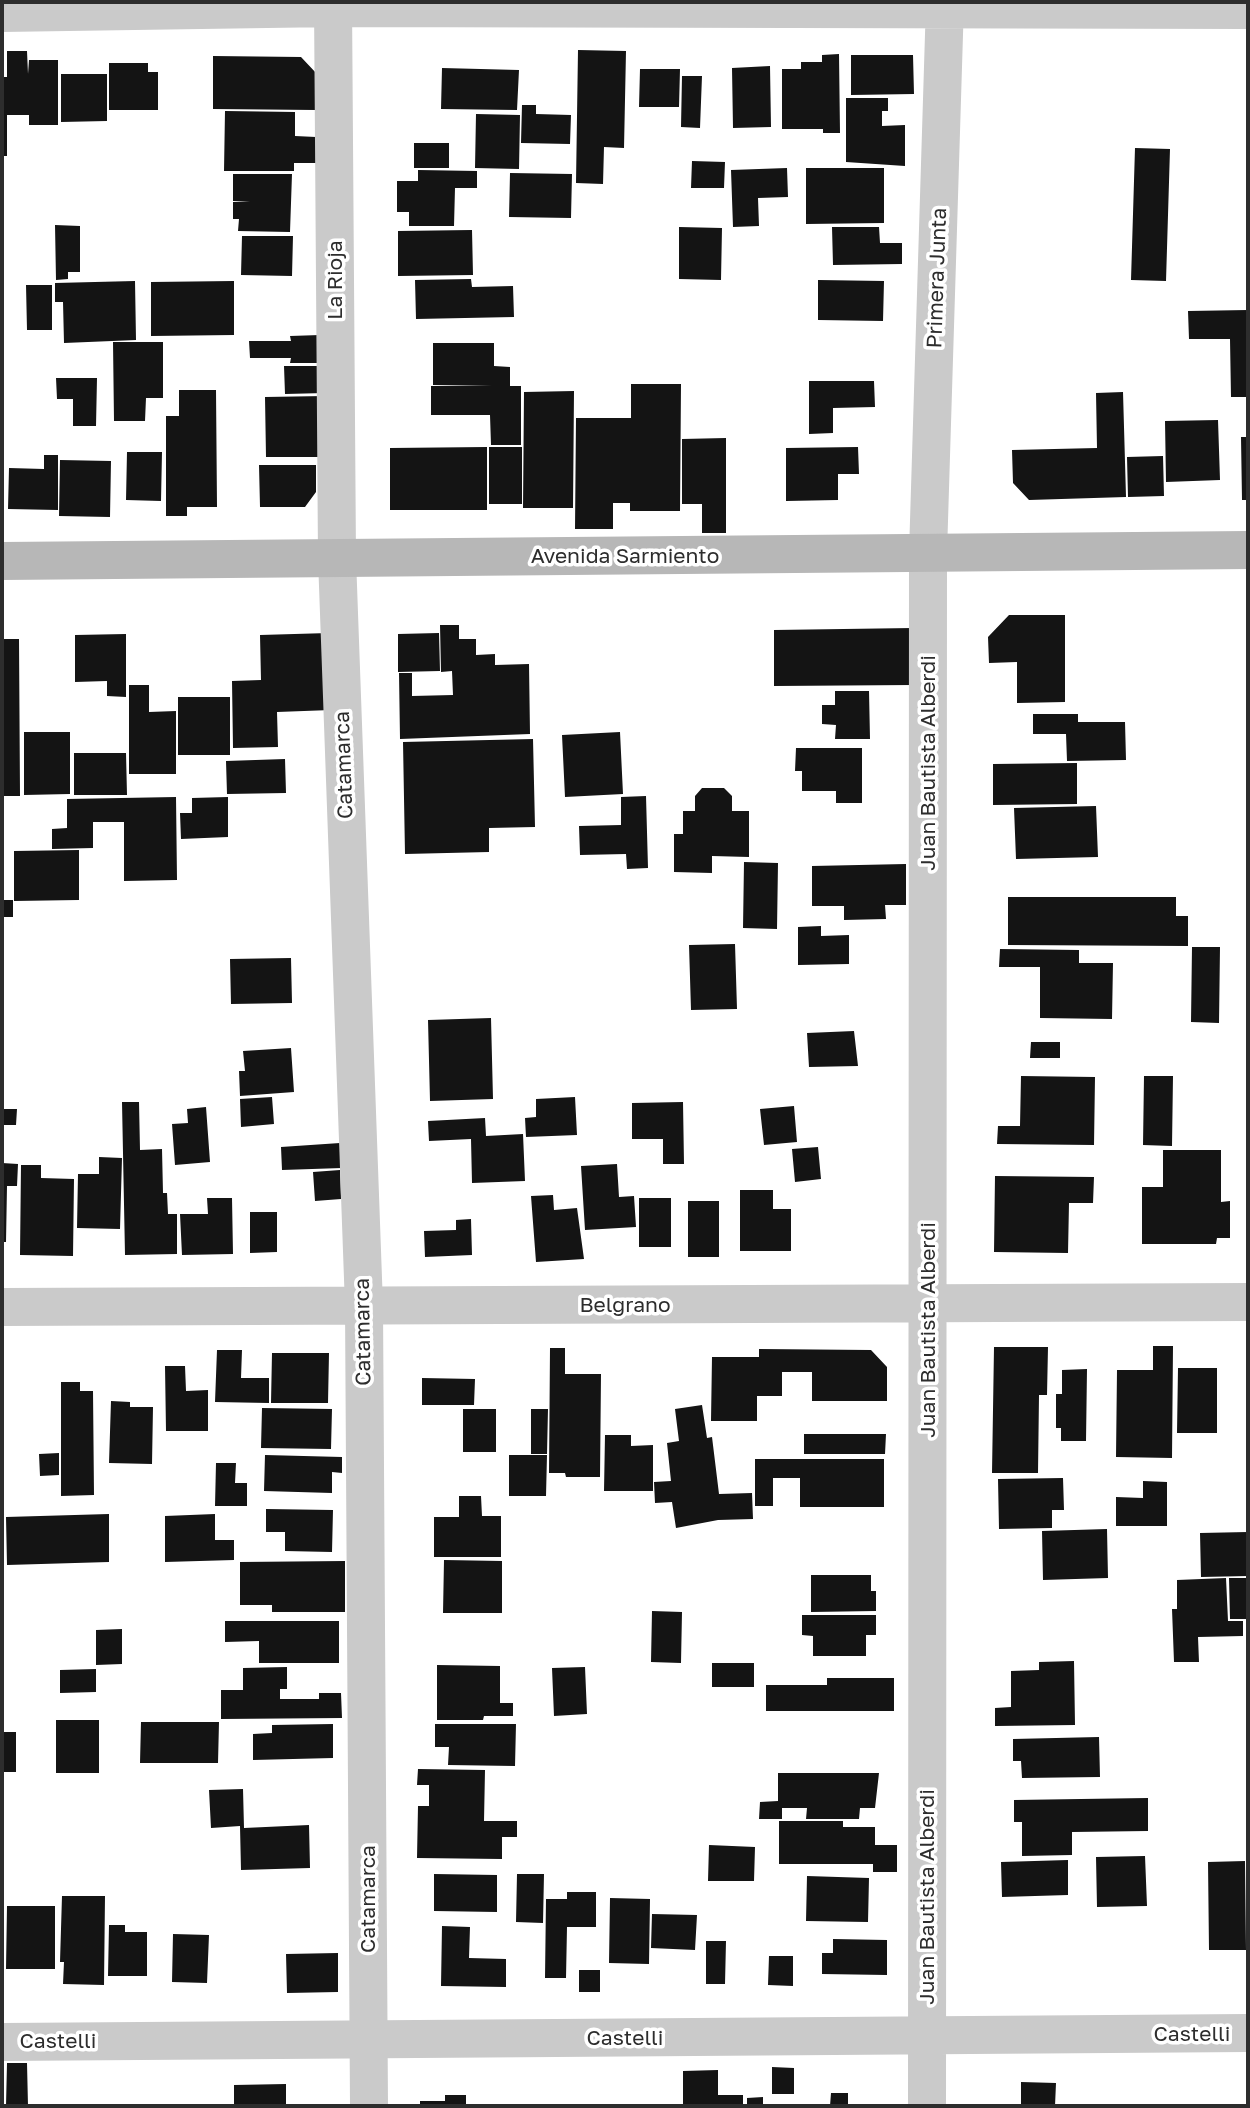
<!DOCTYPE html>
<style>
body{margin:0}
#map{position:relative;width:1250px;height:2108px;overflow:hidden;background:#fff;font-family:"Golos Text",sans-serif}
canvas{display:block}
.frame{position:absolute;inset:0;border:4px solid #2d2d2d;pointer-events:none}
</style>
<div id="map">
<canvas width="1250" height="2108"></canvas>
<div class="frame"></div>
</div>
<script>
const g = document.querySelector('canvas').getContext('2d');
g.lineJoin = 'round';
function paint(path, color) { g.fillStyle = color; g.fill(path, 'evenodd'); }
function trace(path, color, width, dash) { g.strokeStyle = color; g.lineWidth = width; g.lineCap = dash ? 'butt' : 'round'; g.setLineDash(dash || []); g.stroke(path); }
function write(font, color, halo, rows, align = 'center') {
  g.font = font + ' "Golos Text",sans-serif'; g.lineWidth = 7; g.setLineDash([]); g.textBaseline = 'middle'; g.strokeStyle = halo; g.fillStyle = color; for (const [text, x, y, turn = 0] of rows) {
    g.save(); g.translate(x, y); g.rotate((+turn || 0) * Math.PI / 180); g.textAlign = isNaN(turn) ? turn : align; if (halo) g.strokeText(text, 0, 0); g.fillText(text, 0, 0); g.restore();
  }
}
paint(new Path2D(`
 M578,50L626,51L624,148L604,147L603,184L576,183Z
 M7,51H27L28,74L29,60H58V125H29V115H7V156H2V77H7Z
 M839,54L840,133H823V129H782V69H801V62H822V55Z
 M851,55H913L914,94L851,95Z
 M213,56L301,57L317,74L316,110L213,109Z
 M109,63H148V72H158V110H109Z
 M770,66L771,127L733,128L732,68Z
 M442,68L519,70L517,110L441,109Z
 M640,69H680L679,107H639Z
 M61,74H107V121L61,122Z
 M682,76H702L700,128L681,127Z
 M846,98H888V111H882V126L905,125V166L846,162Z
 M522,105H536V114L571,115L570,144L521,143Z
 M225,111L295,112V136L316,137V163H294V171H224Z
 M476,114L520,115L519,169L475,168Z
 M414,143H449V168H414Z
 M1135,148L1170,149L1166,281L1131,280Z
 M692,161L725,162L724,188H691Z
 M787,168L788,197L758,198L759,226L733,227L731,170Z
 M806,168H884V223L806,224Z
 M418,170L477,171V188H455L454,226H409V212H397V181H418Z
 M510,173L572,174L571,218L509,217Z
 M233,174H292L290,232L238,231L239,219H233V202L250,201H233Z
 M55,225L80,226V272H68V279L56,280Z
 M679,227L722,228L721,280L679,279Z
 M832,227H879L880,243H902V264L833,265Z
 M472,230L473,275L398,276V231Z
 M242,236H293L292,276L241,275Z
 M471,279L472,287L513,286L514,317L416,319L415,280Z
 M818,280L884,281L883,321L818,320Z
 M135,281L136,340L64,343L63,302H55V283Z
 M234,281V335L151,336V282Z
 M26,285H52V330H27Z
 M1248,310V397H1231L1230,339H1189L1188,311Z
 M320,335L319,363H290L291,358H250L249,341H291L290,336Z
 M113,342H163V398H146L145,421H114Z
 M433,343H494V366L510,367V386H521V445H491L490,415H431V386H492L433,385Z
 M284,366H325V393L285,394Z
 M56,378H97L96,426H73V399H57Z
 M809,381H874L875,407L833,408V433L809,434Z
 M631,384H681L680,511H630V503H613V529H575L576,418H631Z
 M179,390H216L217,507H187V516H166V416H179Z
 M574,391L573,508H523L524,392Z
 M1123,392L1126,497L1029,500L1013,483L1012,450L1097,448L1096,393Z
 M325,396V457H266L265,397Z
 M1218,420L1220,480L1166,482L1165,421Z
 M1241,437H1248V500H1242Z
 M726,438V533H702V504H682V439Z
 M487,447V510H390V448Z
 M489,447H522V504H489Z
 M858,447L859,474H838V500L786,501V448Z
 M127,452H162L161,501L126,500Z
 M44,455H58V510L8,509L9,468L44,469Z
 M1163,456L1164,496L1128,497L1127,457Z
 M60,460L111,461L110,517L59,516Z
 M259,465H316V492L305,507H260Z
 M1009,615H1065V702L1017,703V662L989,663L988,637Z
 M440,625H459V639H476V655L495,654V665L529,664L530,734L400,739L399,673H412V696L453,695L452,671L441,672Z
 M913,628V685L774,686V630Z
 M329,633L331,710L277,712L278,747L233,748L232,681L261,680L260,635Z
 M439,633L440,671L398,672V634Z
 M126,634V697L107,696V681L75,682V635Z
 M2,639H19L20,796H2Z
 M129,685H149V712L176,711V774H129Z
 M835,691H869L870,739H835L836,725L822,724V705H835Z
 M178,697H230V755H178Z
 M1033,714H1078V722H1125L1126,760L1067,761L1066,734H1033Z
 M24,732H70V794L24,795Z
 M620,732L623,794L565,797L562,735Z
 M533,739L535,827L489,828V852L405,854L403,742Z
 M796,748H862V803H836V791H802V771H795Z
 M74,753H126L127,795H74Z
 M285,759L286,793L227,794L226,761Z
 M1077,763V804L993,805V764Z
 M702,788H724L732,796V811H749V857L712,856V873L674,872V834H683V811H695V796Z
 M646,796L648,868L627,869L626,854L580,855L579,826L621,825V797Z
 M176,797L177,880L124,881V822H93V848L52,849V829L67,828V799Z
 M228,797V837L181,839L180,813H192V798Z
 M1096,806L1098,857L1016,859L1014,808Z
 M79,850V900L14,901V851Z
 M744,862L778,863L777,929L743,928Z
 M906,864V905H885L886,919L844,920V906H812V866Z
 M1008,897H1176V916H1188V946L1008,945Z
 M2,900H13V917H2Z
 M821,926V936L849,935V964L798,965V927Z
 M735,944L737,1009L691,1010L689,945Z
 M1192,947H1220L1219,1023L1191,1022Z
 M1000,949L1079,950V963H1113L1112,1019L1040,1018V967H999Z
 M291,958L292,1003L231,1004L230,959Z
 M491,1018L493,1099L430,1101L428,1020Z
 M854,1031L858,1066L809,1067L807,1033Z
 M1031,1042H1060V1058H1030Z
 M291,1048L294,1092L240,1096L239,1071H245L243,1051Z
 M1021,1076L1095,1077L1094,1145L997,1144L998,1126H1020Z
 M1144,1076H1173L1172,1146L1143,1145Z
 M272,1097L274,1124L241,1127L240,1099Z
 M575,1097L577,1135L526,1137L525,1118L536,1117V1099Z
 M122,1102H139L140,1150L162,1149L163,1193H167L168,1214H177V1254L125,1255Z
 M683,1102L684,1164H663V1139H632V1103Z
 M794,1106L797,1142L764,1145L760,1109Z
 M206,1107L210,1162L175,1165L172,1124L188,1123L187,1109Z
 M2,1109H17L16,1125H2Z
 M485,1118L486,1136L523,1134L525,1181L472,1183L471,1139L429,1141L428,1121Z
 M340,1143L342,1168L282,1170L281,1147Z
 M818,1147L821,1179L795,1182L792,1149Z
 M1163,1150H1221V1202L1230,1201V1238H1217L1216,1244H1142V1187H1163Z
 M99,1157L122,1158L120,1229L77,1228L78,1174H99Z
 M2,1163L18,1164L17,1186H7L6,1242H2Z
 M617,1164L619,1197L634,1196L636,1227L585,1230L581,1166Z
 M21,1165H41V1178L74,1179L73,1256L20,1255Z
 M340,1170L341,1199L315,1201L313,1172Z
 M995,1176L1094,1177L1093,1203H1069L1068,1253L994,1252Z
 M740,1190H773V1209H791V1251H740Z
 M553,1195L554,1210L577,1208L584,1259L536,1262L531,1196Z
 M207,1198H232L233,1254L182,1255L180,1214H208Z
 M639,1198H671V1247H639Z
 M688,1201H719V1257H688Z
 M250,1212H277V1252L250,1253Z
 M471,1219L472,1255L425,1257L424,1231L456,1230V1220Z
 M1153,1346H1173L1172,1458L1116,1457L1117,1370H1153Z
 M994,1347H1048L1047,1395H1039L1038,1473H992Z
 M550,1348H565V1374H601L600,1477H566L565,1473H549Z
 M759,1349L871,1350L887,1367V1401H812V1372H782V1396H757V1421H711L712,1357H759Z
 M217,1350H242L241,1378H269V1403L215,1402Z
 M272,1353H329L328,1403H271Z
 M165,1366H185L186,1391L208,1390V1431H166Z
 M1178,1368H1217V1433H1177Z
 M1087,1369L1086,1441H1061V1428H1056V1394H1062V1370Z
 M422,1378L475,1379L474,1405H422Z
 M61,1382H80V1391H93L94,1495L61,1496Z
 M111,1401L130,1402V1407H153L152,1464L109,1463Z
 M702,1405L707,1438L712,1437L719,1494L752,1493L753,1519L718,1520L676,1528L672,1502L655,1503L654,1482L671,1481L667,1443L679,1441L675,1409Z
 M262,1408L332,1409L331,1449L261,1448Z
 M463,1409H496V1452H463Z
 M531,1409H548L547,1454H531Z
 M804,1434H886L885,1454H804Z
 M605,1435H631V1446L653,1445V1491H604Z
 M59,1453V1475L40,1476L39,1454Z
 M265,1455L342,1457V1473L332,1472V1493L264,1491Z
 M509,1455H547L546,1496H509Z
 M755,1459H884V1507H800V1478H773V1506H755Z
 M216,1463H236L235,1483H247V1506H215Z
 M1063,1478L1064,1510H1052V1528L999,1529L998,1479Z
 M1143,1481L1167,1482V1526H1116V1497L1143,1498Z
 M459,1496H481L482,1516H501V1557H434V1517H459Z
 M266,1509L333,1510L332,1552L285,1551V1532H266Z
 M109,1514V1562L7,1565L6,1517Z
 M215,1514V1540H234V1560L165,1562V1516Z
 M1107,1529L1108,1578L1043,1580L1042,1531Z
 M1248,1532V1576L1201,1577L1200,1533Z
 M444,1560L502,1561V1613H443Z
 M345,1561V1612H272V1605H240V1562Z
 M811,1575H871V1591H876V1611L811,1612Z
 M1226,1578L1228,1621H1243V1636L1198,1637L1199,1662H1174L1172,1609H1177V1580Z
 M1229,1578H1248V1619H1230Z
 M652,1611L682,1612L681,1663L651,1662Z
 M802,1615H876V1635H866V1656H813V1636L802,1635Z
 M225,1621H339V1663H259V1641L225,1642Z
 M122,1629V1664L96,1665V1630Z
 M1074,1661L1075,1725L995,1726V1708L1011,1707V1671L1039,1670V1662Z
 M712,1663H754V1687H712Z
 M437,1665L500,1666V1703H513V1716H484L483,1720H437Z
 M287,1667V1689H280V1699H319V1693H341L342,1718L221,1719V1690H243V1668Z
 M585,1667L587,1714L554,1716L552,1668Z
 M96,1669V1692L60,1693V1670Z
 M827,1678H894V1711H766V1685H827Z
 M56,1720H99V1773H56Z
 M141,1722H219L218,1763H140Z
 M333,1724V1758L253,1760V1734L272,1733V1725Z
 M435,1724H516L515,1766L448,1765L449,1747H435Z
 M2,1732H16V1772H2Z
 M1099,1737L1100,1777L1022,1778L1021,1761H1013V1739Z
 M418,1769L485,1770L484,1821H517V1837H502V1859L417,1858L418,1806H429V1785H417Z
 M778,1773H879L875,1808H860L859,1819H806L807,1808H782V1819H759L760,1802L778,1801Z
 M243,1789L244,1828L309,1825L310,1868L241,1870L240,1826L211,1828L209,1790Z
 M1148,1798V1831L1072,1832V1855L1022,1856V1822H1014V1800Z
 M779,1821H843V1827H875V1845H897V1872H873V1864H779Z
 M709,1845L755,1847L754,1881H708Z
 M1145,1856L1147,1906L1097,1907L1096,1857Z
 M1068,1860V1895L1002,1897L1001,1862Z
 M1245,1861L1246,1950H1209L1208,1862Z
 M434,1874L497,1875V1912L434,1911Z
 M517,1874H544L543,1923L516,1922Z
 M807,1876L869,1878L868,1922L806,1921Z
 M567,1892H596V1927H567L566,1978H545L546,1899H567Z
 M62,1896H105L104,1985L63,1984L64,1962H60Z
 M610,1898L650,1899L649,1964L609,1963Z
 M7,1906H55V1969H6Z
 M652,1914L697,1915L695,1950L651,1948Z
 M109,1925H125V1932H147V1976H108Z
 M442,1926L470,1927L469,1958L506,1959V1987L441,1986Z
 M173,1934L209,1935L207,1983L172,1982Z
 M833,1939L887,1940V1975L822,1974V1953H833Z
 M706,1941H726L725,1984H706Z
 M338,1953V1992L287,1993L286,1954Z
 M769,1956H793V1986L768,1985Z
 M579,1970H600V1992H579Z
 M7,2063H27L28,2106H6Z
 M772,2067L794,2068V2094H772Z
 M718,2070V2095H743V2106H683V2071Z
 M1021,2082L1056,2083L1055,2106H1021Z
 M286,2084V2106H234V2085Z
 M831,2093H848V2106H830Z
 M445,2095H466V2106H420V2101H445Z
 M763,2097V2106H747V2098Z`), '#141414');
trace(new Path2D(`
 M333,2L337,558L364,1306L369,2106
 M2,13L333,8L1248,10
 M2,1307L1248,1302
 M2,2042L1248,2033
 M927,2106L928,553L945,2`), '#cacaca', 38);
trace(new Path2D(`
 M2,561L1248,550`), '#b7b7b7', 38);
write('21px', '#2d2d2d', '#fff', [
 ["Primera Junta",937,278,-88],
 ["La Rioja",335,280,-90],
 ["Avenida Sarmiento",625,556],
 ["Juan Bautista Alberdi",928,763,-90],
 ["Catamarca",344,765,-92],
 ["Belgrano",625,1305],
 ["Juan Bautista Alberdi",928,1330,-90],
 ["Catamarca",363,1332,-91],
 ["Juan Bautista Alberdi",927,1897,-90],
 ["Catamarca",368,1899,-90],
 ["Castelli",1192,2034],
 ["Castelli",625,2038],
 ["Castelli",58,2041]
]);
</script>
